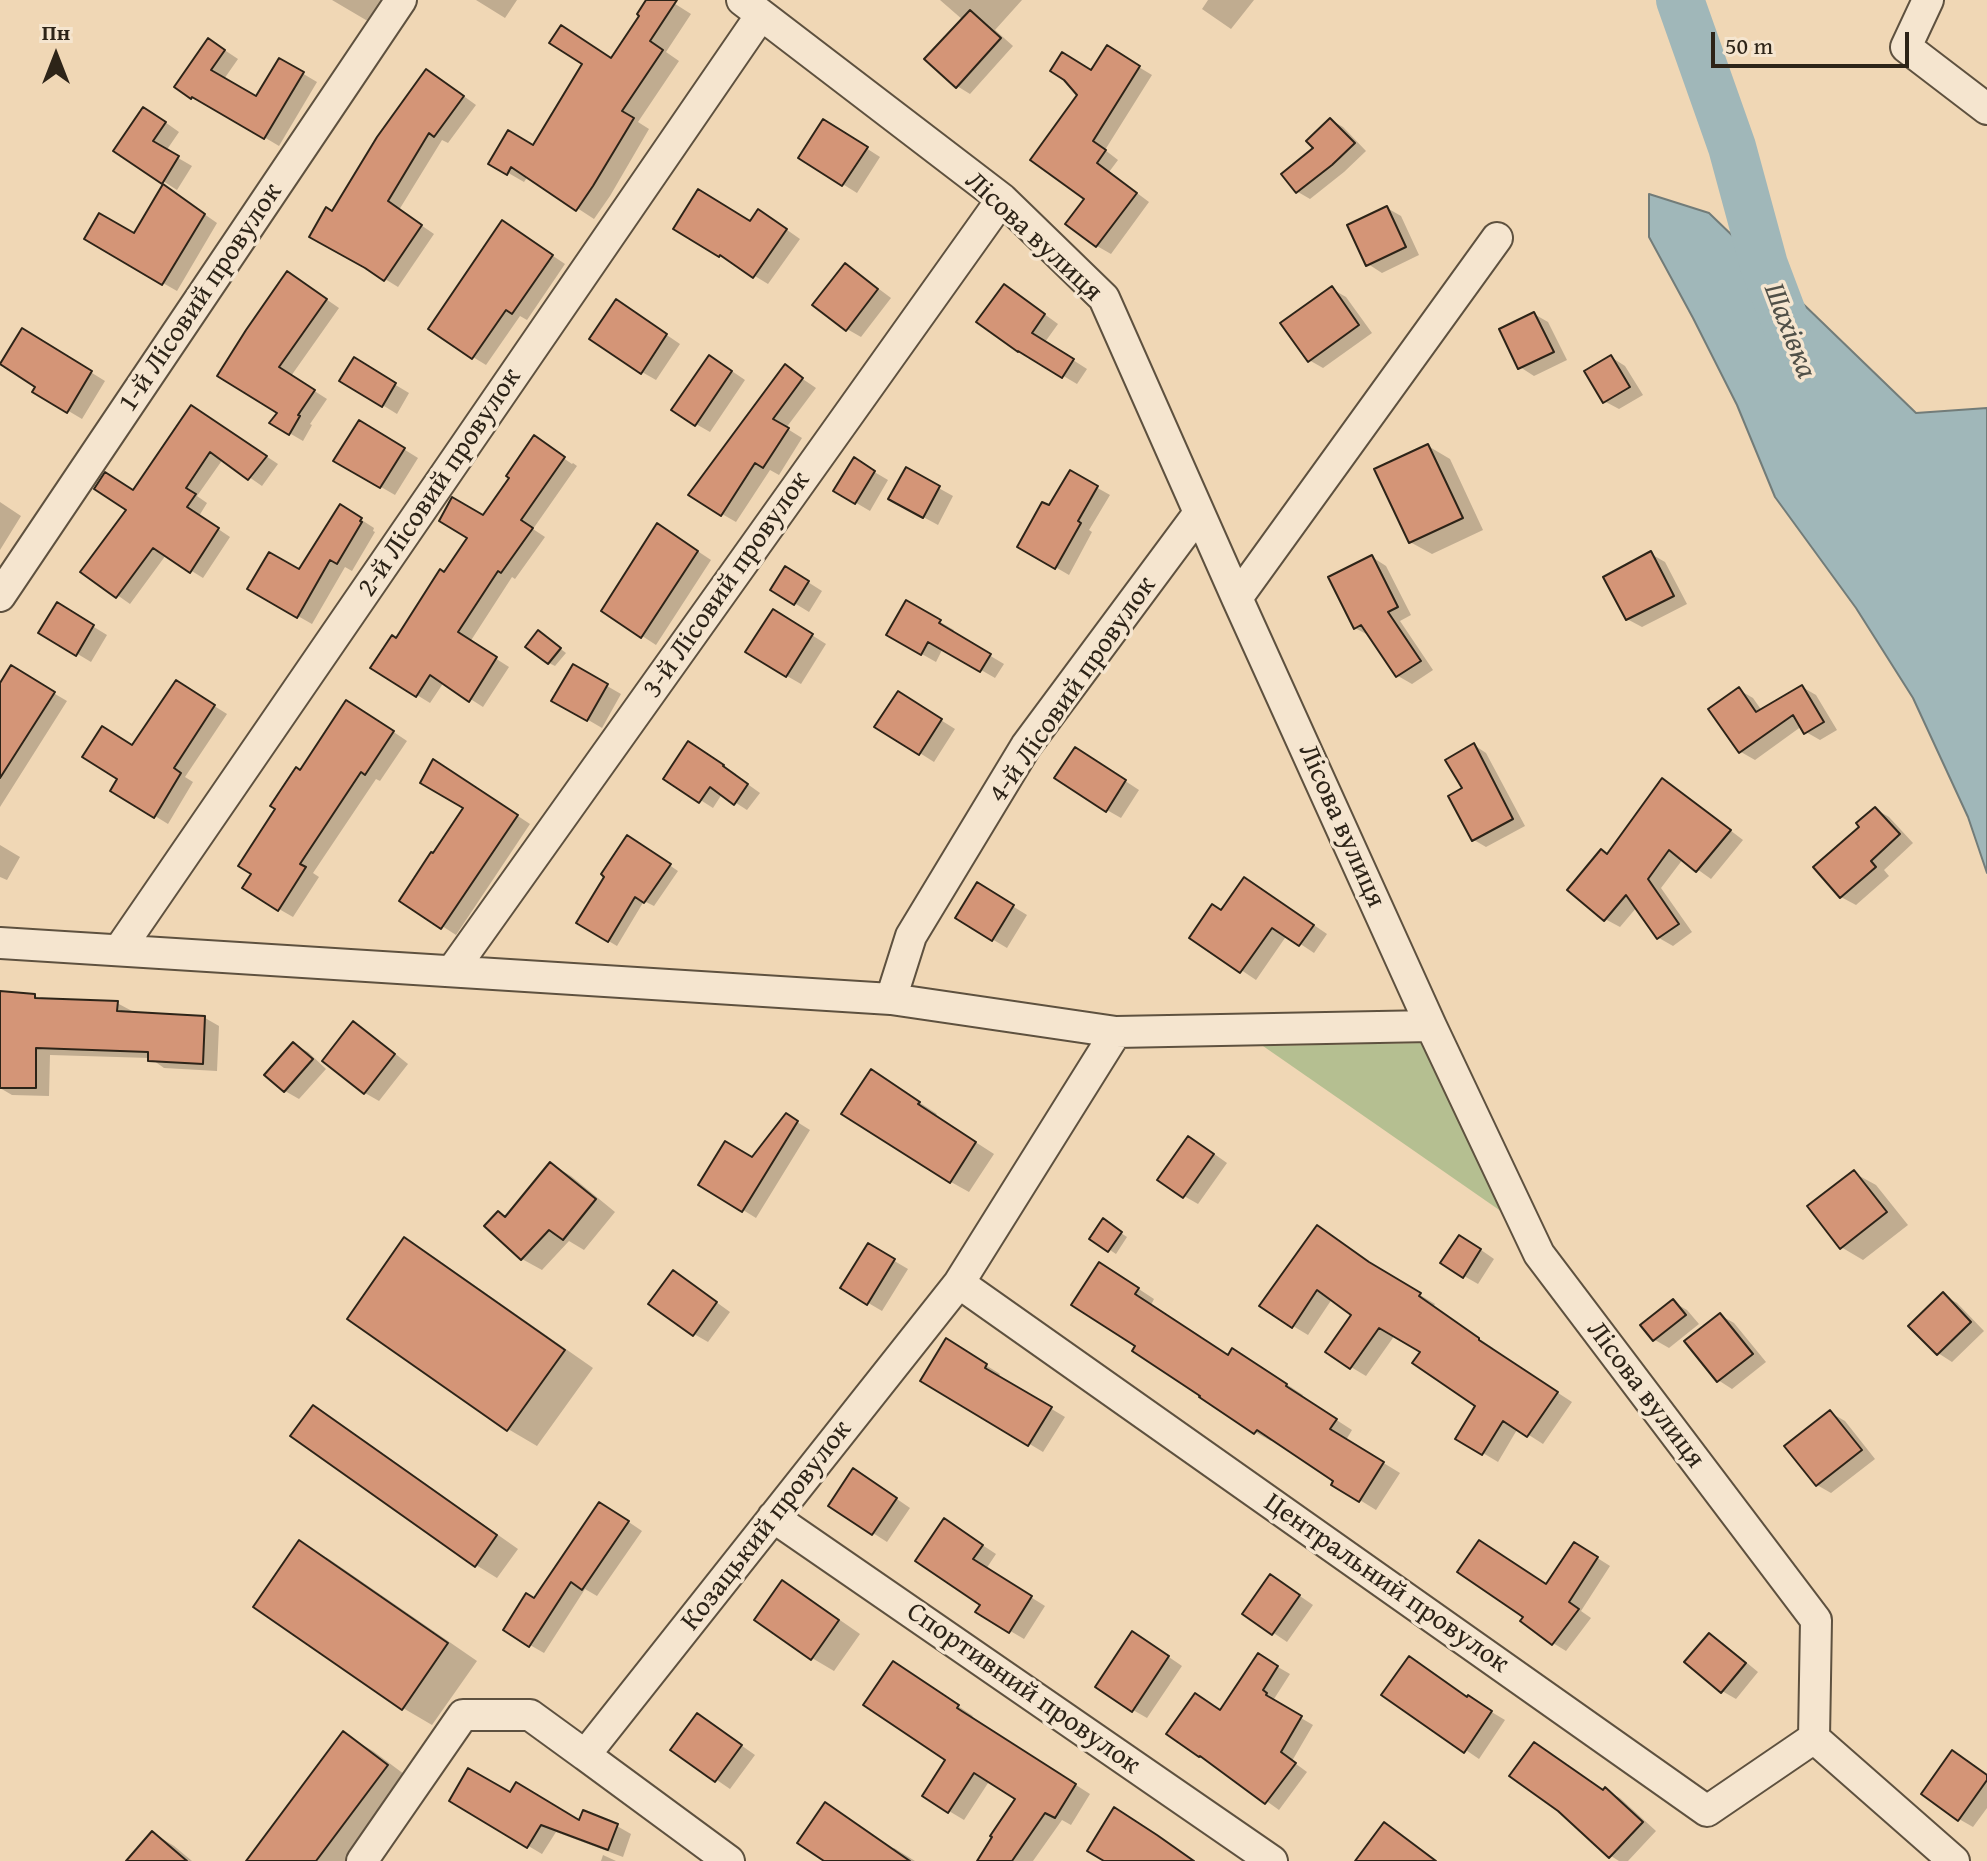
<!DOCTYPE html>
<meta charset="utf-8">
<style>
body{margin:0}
#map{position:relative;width:1987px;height:1861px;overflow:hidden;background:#f0d7b5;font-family:"Gentium Book Plus",serif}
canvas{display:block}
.north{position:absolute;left:16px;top:16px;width:80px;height:80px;-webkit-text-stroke:6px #f5e5cf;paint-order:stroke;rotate:0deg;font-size:22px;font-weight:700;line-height:32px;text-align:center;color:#2d2418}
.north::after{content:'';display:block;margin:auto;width:28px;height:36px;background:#2d2418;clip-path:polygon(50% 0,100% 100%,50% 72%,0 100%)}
.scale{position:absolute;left:1711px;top:32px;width:198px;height:36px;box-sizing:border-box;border:4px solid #2d2418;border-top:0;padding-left:10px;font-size:24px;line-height:28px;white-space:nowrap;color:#2d2418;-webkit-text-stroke:6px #f5e5cf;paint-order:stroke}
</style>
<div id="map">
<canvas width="1987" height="1861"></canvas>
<div class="north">Пн</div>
<div class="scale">50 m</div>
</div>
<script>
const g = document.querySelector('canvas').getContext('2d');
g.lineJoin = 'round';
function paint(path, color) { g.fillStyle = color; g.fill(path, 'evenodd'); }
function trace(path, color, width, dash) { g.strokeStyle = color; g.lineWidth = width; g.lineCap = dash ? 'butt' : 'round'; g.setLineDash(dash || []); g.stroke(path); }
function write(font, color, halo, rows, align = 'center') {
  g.font = font + ' "Gentium Book Plus",serif'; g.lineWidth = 7; g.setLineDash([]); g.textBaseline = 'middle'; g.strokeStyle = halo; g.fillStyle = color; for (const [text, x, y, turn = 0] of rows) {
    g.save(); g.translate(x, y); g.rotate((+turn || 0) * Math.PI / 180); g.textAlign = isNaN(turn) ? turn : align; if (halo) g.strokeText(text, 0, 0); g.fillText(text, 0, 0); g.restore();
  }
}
paint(new Path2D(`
 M1422,1043L1505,1214L1263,1046Z`), '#b5bf91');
const water = new Path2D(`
 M1649,194L1709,213L1916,413L1987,408V873L1968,817L1913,698L1856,608L1775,497L1737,405L1693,318L1649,237Z`);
paint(water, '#a0b7b9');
trace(water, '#727c79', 2);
paint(new Path2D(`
 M332,0H385L371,23Z
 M476,0H517L505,18Z
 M649,0H669L691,14L666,52L679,61L638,122L649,129L610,196L594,219L528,176L524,182L491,163L534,148L613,60Z
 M940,0H1022L995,30L1013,46L970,94L957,86L963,20Z
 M1208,0H1254L1231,29L1202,9Z
 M1107,48L1152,75L1105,150L1118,160L1109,172L1149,202L1111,254L1097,246L1086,198L1080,95Z
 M223,49L238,59L224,79L257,99L280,60L317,82L279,146L207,103L206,105L192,97Z
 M440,79L476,105L448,143L442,140L399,210L434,234L398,287L385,279L333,214Z
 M158,117L179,132L166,151L192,166L177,190L116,151Z
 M1331,120L1343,127L1366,151L1344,172L1310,199L1298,192L1316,148Z
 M838,130L880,157L857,193L801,158Z
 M177,195L217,223L177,291L86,239L135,236Z
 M1387,208L1401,216L1419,255L1382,273L1368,264Z
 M773,220L800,239L768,284L676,228L751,223Z
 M516,231L565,264L527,320L520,316L486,365L473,357Z
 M845,266L859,274L891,298L861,337L847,329Z
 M300,281L339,308L291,376L327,399L310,424L312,425L303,441L272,423L280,412L220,376Z
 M1332,289L1346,297L1372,333L1323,368L1309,360Z
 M1018,295L1058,324L1045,342L1087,369L1077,384L1033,358Z
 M630,310L680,344L656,380L642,372Z
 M1534,314L1548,322L1567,360L1534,376L1520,367Z
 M37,339L105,381L82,419L35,391Z
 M1611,357L1625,366L1643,395L1619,409L1604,401Z
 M354,360L409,393L397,414L342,380Z
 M723,365L745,380L710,432L696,424Z
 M785,367L816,388L786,428L802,438L779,475L770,470L736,522L722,514Z
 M204,415L278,464L262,486L223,459L197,496L207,503L199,516L230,537L203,578L166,555L130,604L83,571L129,510L134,492Z
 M373,430L418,458L395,495L336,461Z
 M546,446L572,464L573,463L577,466L533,529L545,537L515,579L512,577L470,642L509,667L483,707L444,682L430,703L417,695L397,640L445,574L511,477Z
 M1428,446L1450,459L1483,530L1432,554L1410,542Z
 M854,460L888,480L870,511L836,491Z
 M906,470L953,496L938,525L890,499Z
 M1071,473L1110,495L1089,530L1092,532L1069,575L1019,546L1050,508Z
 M0,502L21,516L0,550Z
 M354,515L374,528L373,531L375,532L352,571L345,567L312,624L250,589L300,572Z
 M672,534L711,560L656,645L604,611Z
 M1651,554L1665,562L1687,604L1642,627L1627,619Z
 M1372,557L1386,566L1411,615L1400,621L1433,670L1412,684L1398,676L1370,636L1355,628Z
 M800,577L822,591L809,612L773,590Z
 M906,602L954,630L952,633L1004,664L995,678L943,648L936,662L888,635Z
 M58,605L107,635L91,662L41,632Z
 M788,620L826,644L801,684L787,676Z
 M545,637L566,653L555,666L549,663Z
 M574,667L621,694L602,728L554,700Z
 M11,668L67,701L0,807V686Z
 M1802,687L1816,695L1837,730L1820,740L1806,732L1802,726L1755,760L1741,752L1739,690L1753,698L1762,711Z
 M189,690L227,714L185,777L193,782L168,824L113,790L132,747Z
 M912,702L955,729L934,762L877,726Z
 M361,710L407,741L380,781L376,779L313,873L319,877L293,917L279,909L300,772Z
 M1474,745L1486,753L1525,826L1486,847L1474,840L1465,789Z
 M702,751L736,774L735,775L760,793L747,810L722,794L713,808L666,778Z
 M1090,758L1139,790L1121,818L1107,810Z
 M447,769L530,824L456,935L402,900L466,808Z
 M1676,789L1743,840L1711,879L1683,859L1661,888L1692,932L1673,946L1659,938L1637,907L1620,927L1605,919L1608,855Z
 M1875,809L1889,817L1913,843L1884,870L1889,876L1856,905L1841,897L1862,827Z
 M637,843L678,871L654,906L644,901L617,946L578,923Z
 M0,845L20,857L7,880L0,877Z
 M978,885L1027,915L1007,948L957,918Z
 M1258,887L1327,934L1314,953L1287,935L1256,980L1192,937L1222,912Z
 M0,993L35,996L43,1000L117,1003L132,1011L131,1014L205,1018L219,1026L217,1071L164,1068L150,1058L50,1055L49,1096L12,1095L0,1088Z
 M354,1024L368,1032L408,1064L379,1101L365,1093L325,1061Z
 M293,1044L308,1052L326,1069L299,1099L285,1091Z
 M872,1071L937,1114L935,1116L994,1154L969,1192L951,1182Z
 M786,1115L810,1130L756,1218L701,1184L753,1160Z
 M1203,1146L1227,1163L1198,1204L1184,1196Z
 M551,1164L571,1176L615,1212L584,1250L569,1241L542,1270L522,1259L499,1213L507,1218Z
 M1854,1173L1876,1185L1908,1225L1863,1260L1841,1247Z
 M1103,1221L1127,1237L1116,1254L1092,1238Z
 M1318,1228L1384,1273L1435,1304L1433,1307L1493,1348L1492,1350L1572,1402L1543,1444L1518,1428L1498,1462L1458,1438L1477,1405L1423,1352L1395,1335L1366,1376L1351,1367L1354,1314L1332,1299L1308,1335L1293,1326Z
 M405,1240L434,1257L593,1368L537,1446L508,1429Z
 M1474,1245L1494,1259L1478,1284L1464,1276Z
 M869,1246L908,1269L882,1311L843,1288Z
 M1116,1274L1154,1299L1151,1305L1229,1357L1250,1360L1303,1395L1301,1397L1352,1430L1346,1440L1400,1473L1376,1510L1334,1484L1336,1481L1273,1439L1271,1441L1255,1432L1138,1346Z
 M687,1281L730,1312L708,1342L694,1334Z
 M1943,1295L1957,1303L1984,1331L1952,1362L1938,1353Z
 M1673,1302L1687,1310L1699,1324L1669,1348L1655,1340L1643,1325Z
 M1720,1315L1734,1323L1766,1362L1732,1389L1718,1380Z
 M947,1341L1000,1374L998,1377L1065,1417L1043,1452L923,1380Z
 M314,1408L335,1420L518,1549L497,1578L476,1565Z
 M1831,1413L1845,1421L1875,1459L1831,1493L1817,1485Z
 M868,1479L910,1508L887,1542L873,1533Z
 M614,1512L642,1531L597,1596L585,1589L544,1653L530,1645L534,1600Z
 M958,1529L996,1554L986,1569L1045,1606L1024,1639L978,1612L982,1604Z
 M300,1543L329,1559L477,1661L432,1725L403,1708Z
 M1588,1552L1610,1566L1581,1611L1591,1618L1566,1651L1553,1643L1547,1586Z
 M1271,1576L1313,1605L1287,1642L1244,1613Z
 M783,1582L804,1595L860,1634L834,1671L812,1658Z
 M1709,1635L1723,1643L1758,1672L1736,1699L1722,1691Z
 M1147,1642L1182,1666L1147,1718L1133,1710Z
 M1259,1656L1290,1674L1274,1699L1279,1702L1277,1704L1313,1725L1292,1761L1307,1772L1279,1810L1212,1762L1221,1712Z
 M909,1673L973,1716L971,1718L1090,1794L1071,1825L1062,1820L1033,1861H978L1018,1799L990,1780L964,1820L949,1811L948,1760Z
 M1384,1694L1468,1698L1505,1720L1479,1759Z
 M711,1724L755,1755L730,1789L673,1750Z
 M344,1734L373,1751L416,1783L358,1861H253Z
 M1987,1776V1808L1973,1827L1959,1819Z
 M1606,1790L1620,1798L1656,1831L1628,1861H1619L1611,1856L1604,1791Z
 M511,1795L581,1823L617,1826L631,1834L623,1857L556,1832L542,1854L452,1801Z
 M153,1833L174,1846L192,1861H128Z
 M894,1848L915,1861H827L893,1849Z
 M603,1855L616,1861H601Z`), '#0003');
trace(new Path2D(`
 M1680,0L1732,147L1764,265L1787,326`), '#a0b7b9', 48);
const building = new Path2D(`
 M646,0H677L650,41L663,50L622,111L634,118L593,186L576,211L511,167L507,175L488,164L508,130L533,145L582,64L549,43L561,25L611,58L639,16L637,14Z
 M970,10L1001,38L956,88L924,59Z
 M208,38L225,50L211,70L256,96L279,58L304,72L264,139L192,97L191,99L174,87Z
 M1107,45L1140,66L1093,141L1106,150L1097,163L1137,193L1096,247L1065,224L1084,199L1030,160L1077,95L1064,80L1050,71L1062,52L1091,70Z
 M426,69L464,96L434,137L429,133L388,201L422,225L384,281L365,268L309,237L326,207L332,211L377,137Z
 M143,107L166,122L153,141L179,156L162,184L113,151Z
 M1330,118L1355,143L1332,165L1296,193L1281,174L1313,148L1306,141Z
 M823,119L868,147L842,186L798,158Z
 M163,184L205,214L162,285L84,239L99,213L134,233Z
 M698,189L750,221L758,209L787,229L753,278L720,255L719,257L673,229Z
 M1387,206L1406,247L1366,266L1347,225Z
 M502,220L553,255L512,314L506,310L472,359L428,329Z
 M845,263L878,289L846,331L812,305Z
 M287,271L327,299L279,367L315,390L298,415L300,416L289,435L269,423L277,413L217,376L246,330Z
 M1004,284L1045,314L1032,333L1074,359L1062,378L1018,351V352L976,322Z
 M1332,286L1359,325L1308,362L1280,323Z
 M616,299L667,334L641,374L589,339Z
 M1534,312L1554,352L1518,369L1499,329Z
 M22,328L92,371L67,413L32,392L35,387L0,364Z
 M709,355L732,371L695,426L671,410Z
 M1611,355L1630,387L1603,403L1584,371Z
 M354,357L396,383L382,407L339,381Z
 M785,364L803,378L773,419L789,428L763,468L755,463L721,516L688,495Z
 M191,405L267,456L248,480L210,452L186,488L196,494L187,507L219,528L190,573L153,548L116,598L80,572L126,510L94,489L105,472L133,490Z
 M359,420L405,448L380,488L333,461Z
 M534,435L565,457L521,520L533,528L501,573L498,571L458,632L497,657L469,702L430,675L416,697L370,668L392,635L396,638L440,569L444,572L467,538L439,521L452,497L483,515L509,478L506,476Z
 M1428,444L1463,518L1409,543L1374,469Z
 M854,457L875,471L855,504L833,491Z
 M906,467L940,486L923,518L888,499Z
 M1070,470L1098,486L1078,521L1081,523L1055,569L1017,547L1042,502L1049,505Z
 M340,504L362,518L360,521L362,522L337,564L330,560L297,618L247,589L269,552L299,569Z
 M657,523L698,551L641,638L601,611Z
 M1651,551L1674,596L1626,620L1603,577Z
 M1372,555L1398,607L1388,612L1421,661L1396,677L1361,625L1354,629L1328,577Z
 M785,566L809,581L794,605L770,590Z
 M906,600L941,620L939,623L991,654L980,672L928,642L921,655L886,635Z
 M57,602L94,625L76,656L38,633Z
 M773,609L813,634L786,677L745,652Z
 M538,630L561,648L548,664L525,647Z
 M573,664L608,684L587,721L551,701Z
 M11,665L55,692L0,778V683Z
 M176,680L215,705L174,768L181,773L154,818L110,791L117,779L82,757L102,726L132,745Z
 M1802,685L1824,722L1804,734L1793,715L1739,753L1708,709L1739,687L1756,712Z
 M898,691L942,719L919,755L874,727Z
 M346,700L394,731L365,775L361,772L300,864L306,867L278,911L242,888L251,874L238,866L275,809L270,806L296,767L300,770Z
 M688,741L724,765L723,766L748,784L734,805L710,787L699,803L663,779Z
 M1474,743L1513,819L1472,841L1448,796L1462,788L1445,760Z
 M1075,747L1126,780L1106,812L1054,778Z
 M433,759L518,815L441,929L399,901L431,852L433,853L463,808L420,783Z
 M1662,778L1731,830L1696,872L1669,850L1648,879L1679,924L1657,939L1626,895L1604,921L1567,890L1601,849L1607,854Z
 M1875,807L1900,834L1871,861L1876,867L1840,898L1813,867L1859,827L1856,823Z
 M627,835L671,864L644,903L635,897L608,942L576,923L604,877L601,874Z
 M1244,877L1314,925L1299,946L1272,928L1240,973L1189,938L1212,904L1221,910Z
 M977,882L1014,905L992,941L955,918Z
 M0,991L35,994V998L118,1001L117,1011L205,1016L203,1064L148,1061V1052L36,1048V1088H0Z
 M353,1021L395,1054L364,1094L322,1061Z
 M293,1042L313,1059L284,1092L264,1075Z
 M871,1069L920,1102L918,1104L976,1142L950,1183L841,1114Z
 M786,1113L798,1121L742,1212L698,1185L725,1141L752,1157Z
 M1188,1136L1214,1154L1183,1198L1157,1180Z
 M550,1162L596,1199L563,1240L549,1230L521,1260L484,1226L498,1211L505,1217Z
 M1854,1170L1887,1212L1840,1249L1807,1206Z
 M1103,1218L1122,1232L1108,1252L1089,1239Z
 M1317,1225L1369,1262L1421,1293L1419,1296L1479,1338V1340L1558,1392L1527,1437L1503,1421L1482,1455L1455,1439L1475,1406L1412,1363L1420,1352L1379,1328L1350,1369L1325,1352L1351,1315L1317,1290L1292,1328L1259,1306Z
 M1459,1235L1481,1249L1463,1278L1440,1263Z
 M404,1237L565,1350L507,1431L347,1319Z
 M868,1243L895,1259L867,1305L840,1288Z
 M1099,1262L1139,1288L1135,1294L1228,1355L1232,1348L1287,1384L1286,1386L1337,1419L1330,1429L1384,1462L1359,1502L1331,1485L1333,1481L1257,1430L1254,1434L1199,1397L1200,1396L1132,1351L1135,1346L1071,1305Z
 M673,1270L717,1302L693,1336L648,1304Z
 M1943,1292L1971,1322L1937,1355L1908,1326Z
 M1673,1299L1686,1315L1653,1341L1640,1325Z
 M1720,1313L1753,1354L1717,1382L1684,1341Z
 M946,1338L987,1364L985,1368L1052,1407L1028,1446L920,1381Z
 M313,1405L497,1535L475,1567L290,1436Z
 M1830,1410L1862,1450L1816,1486L1784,1446Z
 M853,1468L897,1498L872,1535L828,1506Z
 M599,1502L629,1521L582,1590L571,1582L529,1647L503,1630L526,1593L534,1598Z
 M944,1518L983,1545L973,1559L1032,1596L1009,1633L975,1612L980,1605L915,1561Z
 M299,1540L448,1643L402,1710L253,1607Z
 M1479,1540L1546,1584L1574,1542L1598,1557L1569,1602L1579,1609L1552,1645L1520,1621L1523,1617L1457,1572Z
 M1270,1574L1300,1595L1272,1635L1242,1614Z
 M782,1580L839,1620L811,1660L754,1620Z
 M1132,1631L1169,1656L1132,1712L1095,1687Z
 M1709,1633L1746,1663L1721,1693L1684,1662Z
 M1258,1653L1278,1666L1263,1690L1267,1693L1266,1695L1302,1716L1281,1752L1296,1763L1265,1804L1200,1756L1199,1757L1166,1734L1195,1693L1220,1710Z
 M1409,1656L1467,1697L1468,1695L1492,1711L1464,1753L1381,1695Z
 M893,1661L959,1705L957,1708L1076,1784L1055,1818L1045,1813L1012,1861H977L992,1837L990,1836L1015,1799L974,1773L948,1813L922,1796L945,1760L863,1705Z
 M697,1713L742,1745L715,1782L670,1750Z
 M343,1731L388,1765L316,1861H246Z
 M1534,1742L1603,1790L1605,1787L1643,1822L1609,1858L1558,1811L1509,1776Z
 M1952,1750L1987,1775V1780L1958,1821L1921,1794Z
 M468,1768L510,1792L516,1782L579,1820L583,1810L618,1824L608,1850L541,1825L527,1848L449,1801Z
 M825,1802L910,1861H824L797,1843Z
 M1114,1807L1157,1835L1194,1861H1104L1087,1851Z
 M1384,1822L1436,1861H1355Z
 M152,1831L187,1861H126Z`);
paint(building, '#d49577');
trace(building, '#2d2418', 2);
const street = new Path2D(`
 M742,0L1002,199L1104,298L1237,598L1431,1026L1539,1254L1816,1620L1814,1738
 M1928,0L1906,47L1987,109
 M0,596L401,0
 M1237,598L1497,238
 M0,943L891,999L1116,1032L1431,1026
 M119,950L761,15
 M452,971L1002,199
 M891,999L911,936L1026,746L1199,513
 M959,1283L1707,1811L1814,1738
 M773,1517L1272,1861
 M1814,1738L1954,1861
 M585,1755L729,1861
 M362,1861L463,1715H530L585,1755L959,1283L1116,1032`);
trace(street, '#5e513f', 34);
trace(street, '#f5e5cf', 30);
write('28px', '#2d2418', '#f5e5cf', [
 ["Лісова вулиця",1033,237,43],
 ["1-й Лісовий провулок",201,298,-56],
 ["2-й Лісовий провулок",440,483,-56],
 ["3-й Лісовий провулок",727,585,-55],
 ["4-й Лісовий провулок",1073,690,-55],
 ["Лісова вулиця",1341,826,66],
 ["Лісова вулиця",1645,1395,53],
 ["Козацький провулок",767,1526,-52],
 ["Центральний провулок",1386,1584,35],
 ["Спортивний провулок",1023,1689,35]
]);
write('italic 30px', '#505048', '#f5e5cf', [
 ["Шахівка",1789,331,69]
]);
</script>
